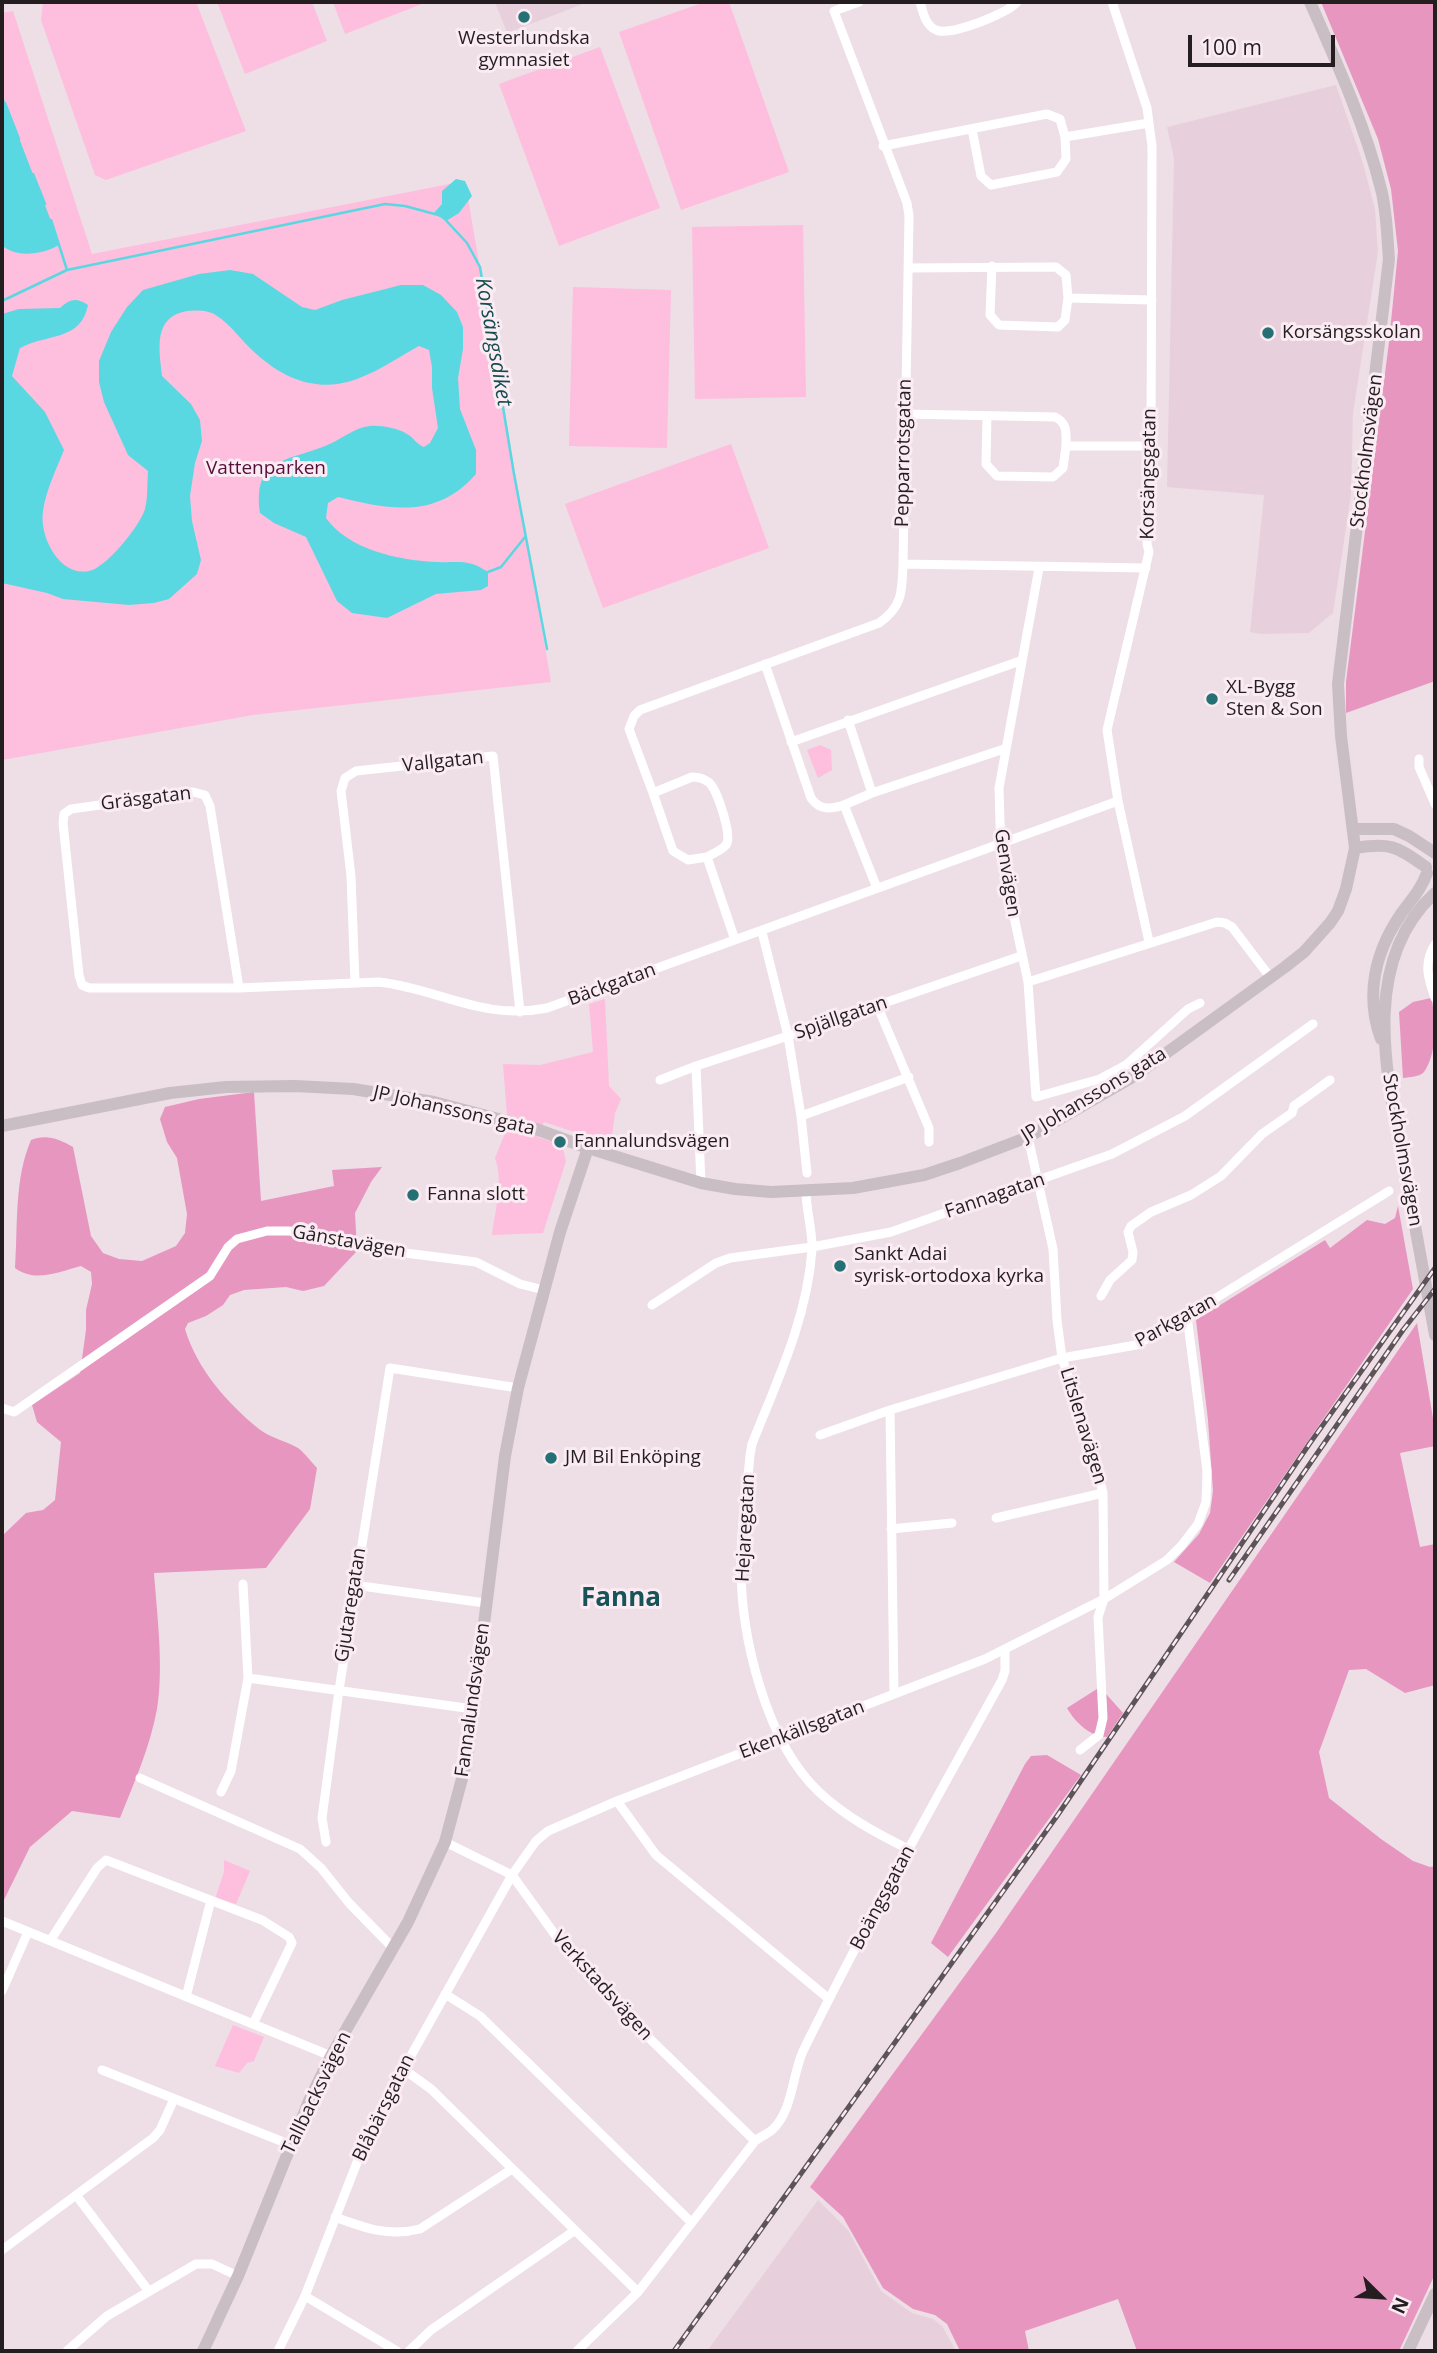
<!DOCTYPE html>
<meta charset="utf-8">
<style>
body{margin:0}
#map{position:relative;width:1437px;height:2353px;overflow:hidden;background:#eedee6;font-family:"Open Sans",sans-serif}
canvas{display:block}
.frame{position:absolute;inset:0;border:4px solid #241e21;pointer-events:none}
.north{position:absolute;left:1346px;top:2262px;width:70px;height:70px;-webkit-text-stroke:5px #fbecf3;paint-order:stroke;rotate:114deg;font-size:19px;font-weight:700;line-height:28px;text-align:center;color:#241e21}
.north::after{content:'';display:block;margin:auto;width:24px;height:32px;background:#241e21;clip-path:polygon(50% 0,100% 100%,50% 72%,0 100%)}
.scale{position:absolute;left:1188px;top:35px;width:147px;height:32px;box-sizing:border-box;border:4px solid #241e21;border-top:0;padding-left:9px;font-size:21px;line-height:24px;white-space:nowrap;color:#241e21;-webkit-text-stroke:5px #fbecf3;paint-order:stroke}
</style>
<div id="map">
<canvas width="1437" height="2353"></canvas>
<div class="frame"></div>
<div class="north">N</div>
<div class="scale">100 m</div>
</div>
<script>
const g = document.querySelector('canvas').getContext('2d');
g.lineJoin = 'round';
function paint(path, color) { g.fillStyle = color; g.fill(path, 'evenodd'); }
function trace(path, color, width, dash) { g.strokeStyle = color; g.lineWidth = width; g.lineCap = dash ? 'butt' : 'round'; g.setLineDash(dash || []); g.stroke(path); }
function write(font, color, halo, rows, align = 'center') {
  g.font = font + ' "Open Sans",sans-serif'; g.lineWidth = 6; g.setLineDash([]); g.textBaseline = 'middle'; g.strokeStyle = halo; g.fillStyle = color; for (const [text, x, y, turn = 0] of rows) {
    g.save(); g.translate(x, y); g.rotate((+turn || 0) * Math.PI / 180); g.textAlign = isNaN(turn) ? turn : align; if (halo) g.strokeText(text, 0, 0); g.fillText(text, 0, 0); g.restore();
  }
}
paint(new Path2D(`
 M495,2H588L507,33Z
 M1336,85L1362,160L1375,209L1378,252L1353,413L1351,495L1333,613L1309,633L1261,634L1250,632L1264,495L1167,487L1174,158L1167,127Z
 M818,2200L848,2230L881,2291L912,2313L933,2319L942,2326L956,2351H707Z`), '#e7d0db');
paint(new Path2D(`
 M43,2H196L246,131L106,180L95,175L41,20Z
 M217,2H312L327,41L245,74Z
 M333,2H427L345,34Z
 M705,2H729L789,172L681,210L619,32Z
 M13,11L92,254L465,181L551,682L253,715L2,760V13Z
 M600,47L660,208L559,246L499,84Z
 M803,225L806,397L695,399L692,227Z
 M573,287L671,290L667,448L569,446Z
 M731,444L769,548L603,608L565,504Z
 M820,745L831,750L832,770L818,778L807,750Z
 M605,999L609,1086L621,1099L615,1113L611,1144L544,1122L542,1126L507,1115L503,1064L540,1065L593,1052L589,1004Z
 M507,1128L529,1133L540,1132L538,1137L562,1145L566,1161L543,1233L492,1235C495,1210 504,1182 495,1158Z
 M224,1860L250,1871L236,1904L217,1898L216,1896L224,1872Z
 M233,2025L264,2037L254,2061L247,2063L239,2073L215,2066Z`), '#febede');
paint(new Path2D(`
 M1321,2H1435V681L1346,713V682L1389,342L1398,251L1391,189L1378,139Z
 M1431,998C1437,1018 1437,1054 1424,1072C1419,1077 1410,1077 1403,1078L1399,1012L1413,1002Z
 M254,1092L261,1201L334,1186L332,1170L382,1167L371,1182L355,1213L357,1251L324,1286L303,1291L286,1287L244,1290L230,1295L223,1305L206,1316L188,1323L185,1329C197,1369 227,1403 259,1429C270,1438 286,1441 298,1448C305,1453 311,1462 317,1468L310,1509L266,1568L154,1573C157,1615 164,1667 157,1709C150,1747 134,1783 120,1818L72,1811L30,1847L2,1904V1536L26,1513L43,1510L55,1500L61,1442L37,1422L32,1405L80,1373L86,1330V1310L92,1284L91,1272L81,1266C58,1272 35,1283 15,1268C18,1226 14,1179 31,1140C46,1134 59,1139 73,1147L91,1236L103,1253L119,1259L142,1261L176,1246L185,1233L187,1214L177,1158L167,1142L160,1119L165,1107L199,1099Z
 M1398,1206L1413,1289L1210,1583L1174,1562L1199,1534L1210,1513L1213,1491L1208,1420L1196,1320L1325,1240L1330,1248L1367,1220L1385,1224L1395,1218Z
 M1417,1323L1435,1430V1446L1400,1453L1420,1547L1435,1544V1685L1405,1693L1366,1669L1349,1670L1319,1752L1329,1798L1381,1839L1413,1861L1430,1867L1435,1866V2274L1399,2351H1137L1118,2299L1025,2331L1029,2351H960L947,2324L935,2315L913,2309L883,2288L843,2217L810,2187L996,1933Z
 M1100,1687L1123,1713L1107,1737C1090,1737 1075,1722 1067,1708Z
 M1047,1755L1081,1775L948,1957L931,1943L1025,1764L1031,1756Z`), '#e796c0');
paint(new Path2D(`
 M2,94L56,234L59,245C44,254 16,259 2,245Z
 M456,179L465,181L472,196L459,213L446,221L434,213L442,204V191Z
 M230,270L253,274L302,307L315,310L342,300L401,285H423L441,295L457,312L463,327V349L458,378L460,409L476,450V474C437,519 390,510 338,497L328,503L326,518C349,550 398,560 435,562C458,563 468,558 488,572V586L481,590L436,594L387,618L352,613L337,601L306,537L274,523L260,513C253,458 285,462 325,446C339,441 355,427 370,426C380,425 398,428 407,434C414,438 416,444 424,447L430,443L438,428L432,388V367L429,350L419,346C388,363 353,390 316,384C291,381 270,367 252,350C240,339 231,325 217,316C210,310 196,310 187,311C153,317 159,348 162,376L191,404L200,420L202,441L195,463L190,496L192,521L201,560L197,574L169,599L154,603L129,605L63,599L47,593L2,583V314L19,309L60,308C70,299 76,297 88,305C81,341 49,333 20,348L12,376L45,412L64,450C56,470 46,490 43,511C39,536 59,577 89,571C106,568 140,526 145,509C148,498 147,483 148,471L128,455L104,402L99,382V361L111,332L127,307L143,290L199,274Z`), '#5ad8e1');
trace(new Path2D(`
 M5,103L19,139
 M33,174L45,204
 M51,220L67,270
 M2,301L67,270L385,204L405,206L442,216L467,243L480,267L514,474L547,649
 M488,572L501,567L525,537`), '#5ad8e1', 2.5);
trace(new Path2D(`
 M920,2C923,12 925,25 936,30C949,37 1009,13 1017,2
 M1112,2L1147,108L1152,146L1151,446L1147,544L1149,552L1107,730L1118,801L1149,942
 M972,129L981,176L991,185L1057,172L1066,159L1065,137L1149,123
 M883,146L1047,114L1060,119L1065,137
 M992,266L990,315L999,325L1058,327L1065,320L1068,298L1152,300
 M908,268L1056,267L1066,275L1068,298
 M904,414L1055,417C1068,423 1066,434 1066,446
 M987,416L986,464L997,476L1053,477L1063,468L1066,446H1151
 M903,564L1146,568
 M1039,568L999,788L1001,856L1028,982L1036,1097L1100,1079L1126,1065L1188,1009L1200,1003
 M765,664L811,798C820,811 831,809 844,805L877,888
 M848,720L872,793
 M791,742L1020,661
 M1419,759V767L1435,804
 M653,793L629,729L634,716L640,710L879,623C903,606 902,591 903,564L909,216L907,203L834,11L859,2
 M844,805L872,793L1004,749
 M707,857C712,854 722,850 726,845C733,837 718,795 712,786C707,779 700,777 692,777L653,793L673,851L688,860L707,857L735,940
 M762,932L788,1036L801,1116L807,1173
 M1435,944C1423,964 1428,978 1435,998
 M355,982L351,876L341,791L345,778L356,771L493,756L520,1012
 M1028,982L1217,922L1225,923L1232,927L1270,977
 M239,988L210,806L205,795L193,792L71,809L64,814L63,823L79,975L82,985L89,988H239L379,982C440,989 483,1021 547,1008L1118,801
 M877,1005L929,1128V1142
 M696,1066L701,1183
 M660,1080L696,1066L788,1036L1021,956
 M801,1116L909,1077
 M1028,1137L1053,1249L1057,1320L1062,1358L1088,1435L1103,1493L1104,1599L1098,1617L1103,1718L1099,1735L1080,1750
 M806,1191C806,1211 813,1231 812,1250C807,1319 777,1381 752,1444L750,1455C747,1492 740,1530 741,1567C741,1638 766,1742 819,1792C846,1817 876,1833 908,1849
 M1101,1296L1110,1280L1132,1260L1133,1252L1128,1232L1131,1226L1151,1212L1191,1195L1221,1176L1262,1134L1292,1113L1294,1106L1330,1080
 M652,1305L716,1263L730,1258L812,1247L891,1232L1112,1154L1185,1116L1313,1024
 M2,1408L14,1412L210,1276L228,1247L237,1239L267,1231H289L340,1238L366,1248L476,1262L520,1284L544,1290
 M890,1410L894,1694
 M820,1435L890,1410L1062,1358L1136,1345L1187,1316L1389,1191
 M996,1518L1103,1493
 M891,1529L952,1523
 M354,1585L485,1603
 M248,1678L473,1709
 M140,1778L300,1849L321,1868L349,1903L394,1949
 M221,1792L231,1771L248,1678L243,1584
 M617,1801L656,1855L829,1999
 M326,1842L322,1818L339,1690L390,1368L518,1388
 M445,1842L512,1875L561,1943L612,2002L755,2141
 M2,1921L331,2056
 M50,1941L97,1868L106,1860L262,1920L289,1937L292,1943L253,2024
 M2,1991L28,1932
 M445,1994L480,2016L691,2222
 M186,1997L211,1900
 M402,2068L431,2089L638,2292
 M102,2070L291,2145
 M76,2195L148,2290
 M335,2217C364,2228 389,2237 420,2229L512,2169
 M2,2250L153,2138L160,2130L174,2099
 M305,2296L397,2351
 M67,2351L107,2316L196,2264H212L238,2276
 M278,2351L305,2296L370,2129L512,1875L536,1841L548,1831L617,1801L985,1659L1104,1599L1167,1560L1182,1545L1198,1524L1206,1502L1207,1471L1187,1316
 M409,2351L431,2330L574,2231
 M577,2351L638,2292L755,2141C760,2137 767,2134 772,2130C793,2111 792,2075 803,2051C865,1925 934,1803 1002,1680L1005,1671V1650`), '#fff', 9);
trace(new Path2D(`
 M1354,829H1394L1409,836L1435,853
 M1355,848C1392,842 1397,847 1426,867
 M1435,893C1356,965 1389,1085 1406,1177C1416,1230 1425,1282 1435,1335
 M1381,1039C1365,995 1375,952 1401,914C1411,900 1421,890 1427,873
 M2,1126L170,1093L226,1087L295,1086L353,1089L434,1102L536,1129L588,1148L701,1183L735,1189L771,1192L853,1188L924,1175L960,1163L1028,1137L1136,1075L1285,967L1304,952L1330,923L1338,911L1346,889L1355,848L1341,736L1338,684L1389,259C1387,236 1387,212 1381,189C1365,125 1337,63 1310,2
 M203,2351L238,2276L309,2101L331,2056L408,1922L445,1842L467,1760L505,1456L518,1388L560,1232L588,1148
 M1408,2351L1435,2294`), '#c9bec4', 12);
const rail = new Path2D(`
 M1229,1580L1403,1330L1435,1289
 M674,2351L1057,1816L1310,1443L1435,1268`);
trace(rail, '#5d5459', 5);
trace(rail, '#fbecf3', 2.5, [8]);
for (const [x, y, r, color] of [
 [524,17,7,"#257075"],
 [1268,333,7,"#257075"],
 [1212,699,7,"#257075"],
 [560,1142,7,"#257075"],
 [413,1195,7,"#257075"],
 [840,1266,7,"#257075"],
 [551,1458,7,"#257075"]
]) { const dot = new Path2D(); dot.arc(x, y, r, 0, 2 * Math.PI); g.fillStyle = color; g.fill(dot); trace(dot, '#fbecf3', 2.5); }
write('19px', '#241e21', '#fbecf3', [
 ["Westerlundska",524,39,"center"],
 ["gymnasiet",524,61,"center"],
 ["Korsängsskolan",1282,333],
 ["XL-Bygg",1226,688],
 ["Sten & Son",1226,710],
 ["Fannalundsvägen",574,1142],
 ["Fanna slott",427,1195],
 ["Sankt Adai",854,1255],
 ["syrisk-ortodoxa kyrka",854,1277],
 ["JM Bil Enköping",565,1458]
], 'left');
write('19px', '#241e21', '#fbecf3', [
 ["Stockholmsvägen",1367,451,-83],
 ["Pepparrotsgatan",904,453,-89],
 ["Korsängsgatan",1149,474,-89],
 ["Vallgatan",443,762,-6],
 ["Gräsgatan",146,799,-7],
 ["Genvägen",1007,873,81],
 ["Bäckgatan",612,985,-20],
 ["Spjällgatan",841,1018,-19],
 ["JP Johanssons gata",1094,1095,-31],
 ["JP Johanssons gata",454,1111,13],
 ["Stockholmsvägen",1402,1150,80],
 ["Fannagatan",995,1196,-19],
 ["Gånstavägen",349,1242,10],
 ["Parkgatan",1176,1321,-29],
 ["Litslenavägen",1083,1426,73],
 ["Hejaregatan",746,1528,-87],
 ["Gjutaregatan",351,1605,-81],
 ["Fannalundsvägen",473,1700,-82],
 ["Ekenkällsgatan",802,1730,-21],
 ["Boängsgatan",883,1898,-62],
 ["Verkstadsvägen",602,1986,48],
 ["Tallbacksvägen",317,2093,-64],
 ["Blåbärsgatan",384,2108,-64]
]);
write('19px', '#560e3b', '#fbecf3', [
 ["Vattenparken",266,469]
]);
write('italic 21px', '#144c4f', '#fbecf3', [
 ["Korsängsdiket",493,342,80]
]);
write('bold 26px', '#175457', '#fbecf3', [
 ["Fanna",621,1599]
]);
</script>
